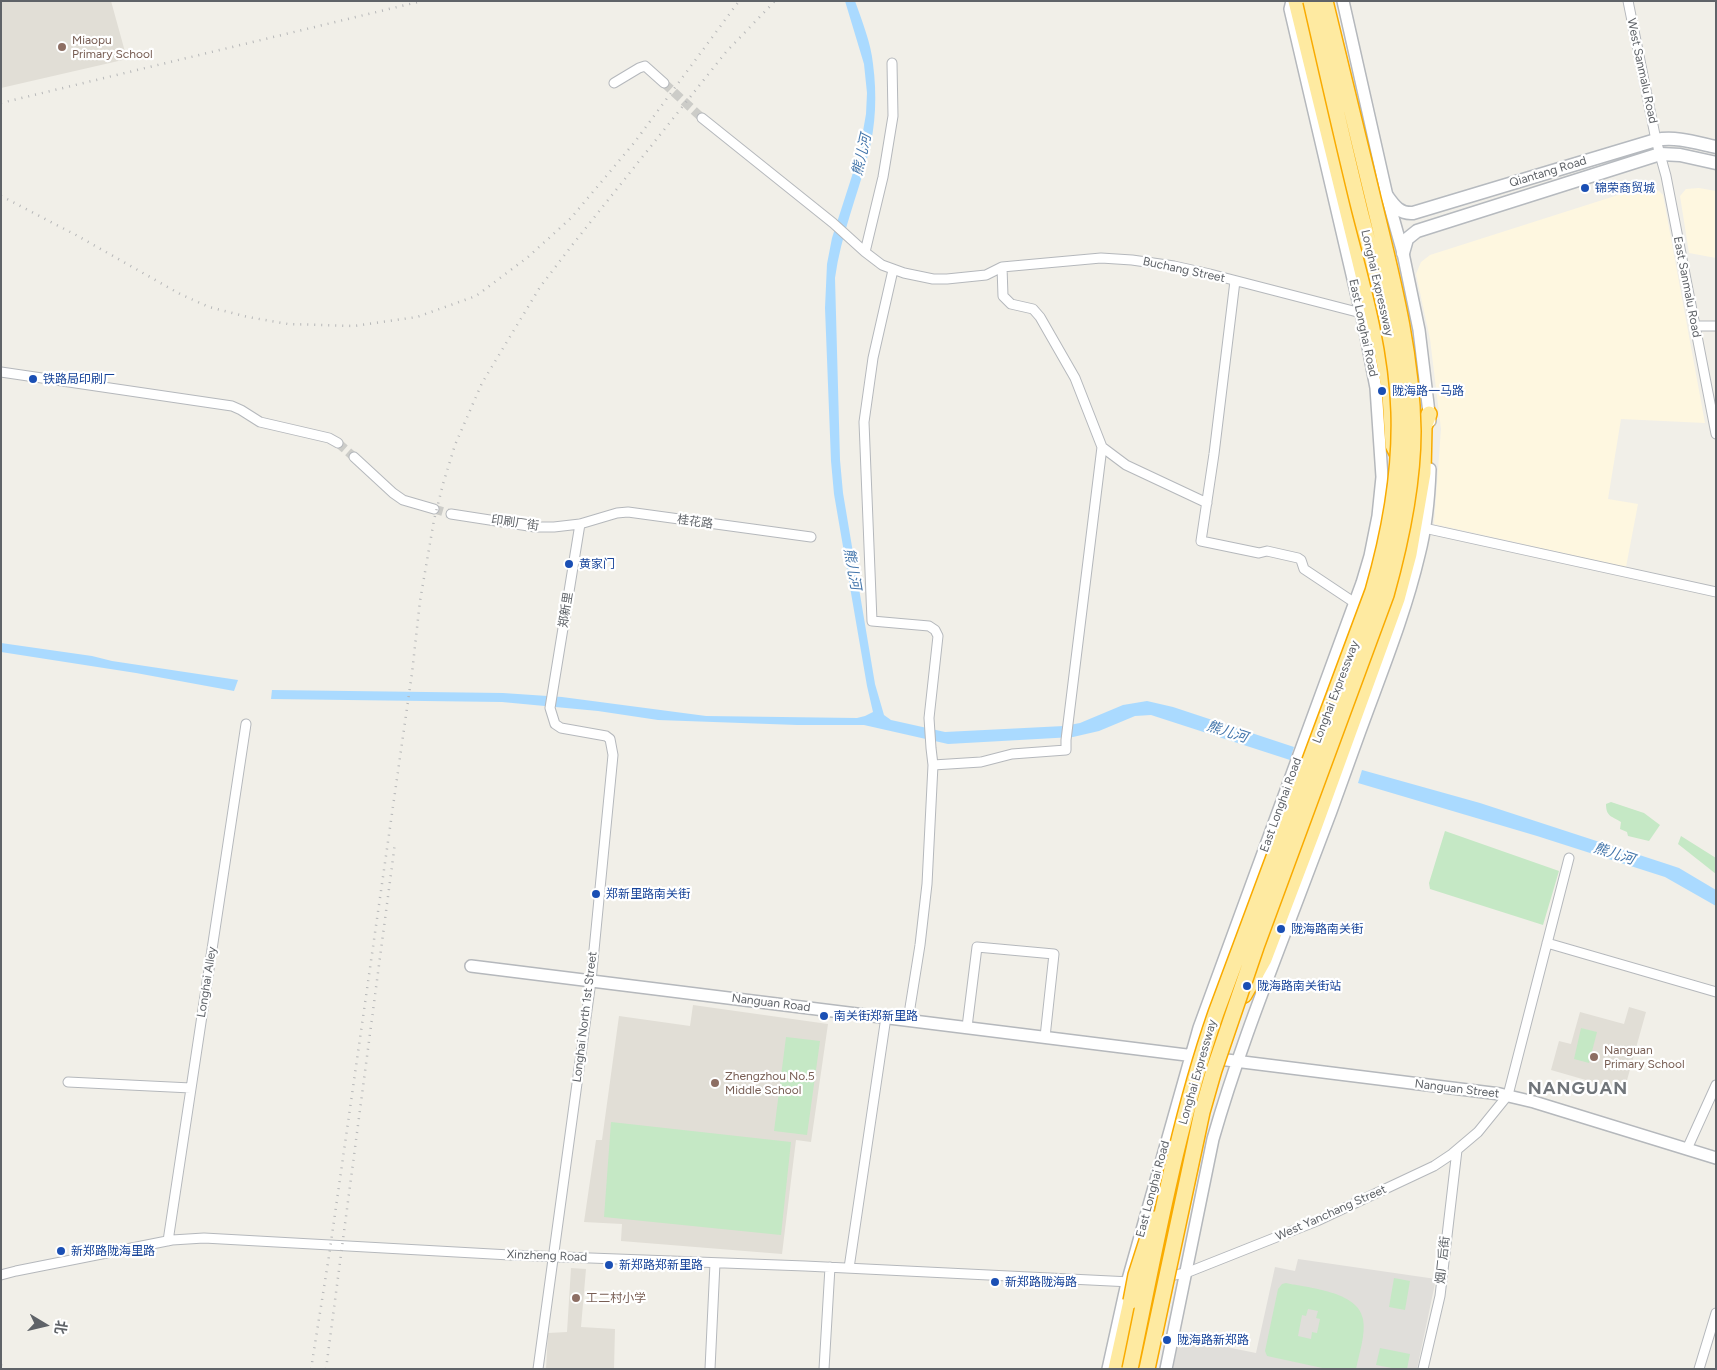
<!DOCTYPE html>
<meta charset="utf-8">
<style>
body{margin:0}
#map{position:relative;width:1717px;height:1370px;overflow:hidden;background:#f1efe8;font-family:Figtree,"Noto Sans SC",sans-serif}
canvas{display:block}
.frame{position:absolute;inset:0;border:2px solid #5f6368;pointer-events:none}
.north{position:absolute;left:20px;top:1300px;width:50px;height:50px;-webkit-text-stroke:4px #fff;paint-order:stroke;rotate:99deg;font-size:14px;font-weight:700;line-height:20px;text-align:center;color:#5f6368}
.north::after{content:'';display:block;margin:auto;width:18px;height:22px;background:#5f6368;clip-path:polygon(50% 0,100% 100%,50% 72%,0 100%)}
</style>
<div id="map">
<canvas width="1717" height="1370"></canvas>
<div class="frame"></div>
<div class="north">北</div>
</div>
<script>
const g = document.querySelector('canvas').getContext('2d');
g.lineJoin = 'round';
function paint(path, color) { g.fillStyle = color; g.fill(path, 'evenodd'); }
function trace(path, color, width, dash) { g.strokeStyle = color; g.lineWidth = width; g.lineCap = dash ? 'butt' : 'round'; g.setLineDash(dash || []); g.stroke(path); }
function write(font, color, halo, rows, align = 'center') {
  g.font = font + ' Figtree,"Noto Sans SC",sans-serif'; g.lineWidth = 4.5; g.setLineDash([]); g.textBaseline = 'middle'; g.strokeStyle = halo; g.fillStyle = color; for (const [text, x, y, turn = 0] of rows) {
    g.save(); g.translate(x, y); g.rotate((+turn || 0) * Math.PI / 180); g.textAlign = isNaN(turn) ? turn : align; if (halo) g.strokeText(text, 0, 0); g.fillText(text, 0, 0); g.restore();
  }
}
paint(new Path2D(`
 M1640,188L1659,191L1663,195L1705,423L1621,419L1608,499L1638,504L1626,567L1434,524L1441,429L1430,339L1416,274L1421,262L1430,255Z
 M1699,188L1716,191V258L1689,253L1680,196L1686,189Z`), '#fef7e0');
paint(new Path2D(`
 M1298,1259L1436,1279L1417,1369H1173L1178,1344L1182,1338L1256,1353L1275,1267L1295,1271Z`), '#e0deda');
paint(new Path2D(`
 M1,1H111L127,59L1,88Z
 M693,1005L828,1024L811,1142L796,1140L782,1254L621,1241L622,1224L584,1222L596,1140H602L619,1016L690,1026Z
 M1629,1007L1646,1012L1624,1091L1551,1070L1559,1041L1571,1044L1580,1012L1624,1024Z
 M571,1268L586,1269L581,1327L615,1329L614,1369H546L548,1333L567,1332Z`), '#e1ded6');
paint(new Path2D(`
 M1611,802L1644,813L1660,825L1649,841L1628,836L1627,832L1620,829L1621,822C1612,816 1606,817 1606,804Z
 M1445,831L1559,871L1543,925L1430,889L1429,883Z
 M1681,836L1716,858V874L1678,844Z
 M1581,1028L1597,1032L1589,1063L1574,1059Z
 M786,1037L820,1041L807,1135L774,1131Z
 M611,1122L791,1142L781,1235L604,1217Z
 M1394,1278L1410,1281L1405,1310L1389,1307Z
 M1286,1283C1308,1288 1358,1291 1363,1319C1366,1334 1359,1354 1356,1369H1327L1267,1356L1265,1351L1278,1289L1282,1284ZM1308,1309L1318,1311L1316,1318L1320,1319L1317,1333L1312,1332L1311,1339L1298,1336L1302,1315L1306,1316Z
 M1380,1348L1410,1354L1407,1369H1397L1376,1365Z`), '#c5e8c5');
paint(new Path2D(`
 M845,1H855C862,21 871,43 873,64C877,94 876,126 868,155C857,197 841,235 835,278L840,460L843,493L875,684L884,715L891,720L945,732L1064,726L1080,723L1123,705L1147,701L1173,707L1294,747L1290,760L1151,715L1135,716L1099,731L1073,737L948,744L864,725H797L658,720L598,711L502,702L271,699L272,690L503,693L562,697L706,716L857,718L865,716L873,712L867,686L834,494L831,461L825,308L827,264L832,238L859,154L866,114L867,93L864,64Z
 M1,643L92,656L112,661L238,680L234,691L136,673L1,652Z
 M1362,770L1480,803L1667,864L1679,868L1716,890V906L1665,877L1537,836L1358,783Z`), '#aadaff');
trace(new Path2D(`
 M664,83L702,118
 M338,443L354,457
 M434,509L451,514`), '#ccccc8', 9, [9, 4.5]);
const minor = new Path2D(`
 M1628,1L1656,140L1666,176L1716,434
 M614,83L639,68L645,66L664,83
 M702,118L833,223L865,252L882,265L904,273L933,279H947L986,275L1002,267L1101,258L1132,260L1174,266L1210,274L1361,313
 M865,252L883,177L893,116L892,63
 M1002,267L1003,296L1011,304L1033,309L1040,317L1075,378L1102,447L1126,465L1207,503
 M893,270L873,358L864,422L872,621L929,626L935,630L938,636L929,718L931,748L933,765L927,884L920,945L908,1020
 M1235,281L1214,454L1201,541L1259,553L1267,551L1298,558L1301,560L1304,569L1355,603
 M1695,326H1716
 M1,372L232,406L241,410L260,422L329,438L338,443
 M354,457L393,493L403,500L434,509
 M451,514L535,527H554L580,524L617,513L628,512L811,537
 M1424,528L1716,592
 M933,765L981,762L1012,754L1066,750V740L1102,447
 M1547,943L1716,992
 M967,1027L977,947L1054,954L1045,1037
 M68,1082L191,1088
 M1687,1149L1716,1085
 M168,1241L246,724
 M849,1268L886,1017
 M1,1275L16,1271L172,1240L204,1238L510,1255L805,1266L1131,1282
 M1146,1280L1186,1273L1317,1221L1434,1166L1452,1154L1478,1132L1508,1095L1569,858
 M538,1369L591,981L613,755L610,739L606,736L561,728L555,724L550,708L580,524
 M710,1369L715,1263
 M824,1369L830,1267
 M1423,1369L1440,1296L1457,1150
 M1699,1369L1716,1313`);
const tertiary = new Path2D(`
 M1343,1L1387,196L1403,253L1419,330L1430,421
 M471,966L1500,1094L1534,1102L1716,1158
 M1108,1369L1127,1283L1199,1028L1362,583L1370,556L1378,516L1382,477L1376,388L1364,326L1290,9L1292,1
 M1166,1369L1213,1139C1237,1055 1269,975 1300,893C1321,839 1341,785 1360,731C1381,673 1405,615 1419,555C1426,528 1429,498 1430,469`);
const secondary = new Path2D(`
 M1387,196C1394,206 1400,214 1413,213L1656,140C1676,136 1697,143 1716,147
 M1403,253L1407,239L1417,231L1660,154L1680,155L1716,163`);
const trunk = new Path2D(`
 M1296,1L1384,360L1390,393L1393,445L1397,453
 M1244,995L1264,959L1313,830L1397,599L1409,554L1423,473L1424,427L1429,414
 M1116,1369L1131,1301`);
trace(minor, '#b5b8bc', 11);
trace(tertiary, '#b5b8bc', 14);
trace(secondary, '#b6babf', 15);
trace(trunk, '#f9ab00', 18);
trace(minor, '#fff', 9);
trace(tertiary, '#fff', 11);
trace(secondary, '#fff', 12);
trace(trunk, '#feeaa1', 15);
trace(new Path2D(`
 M1,103L422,1
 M1,196L76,235L180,294L209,307L248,317L288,324L354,326L417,317L476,296L528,257L571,218L634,143L739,1
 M1,1365L4,1369
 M311,1369L329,1256L412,673L420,601L434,520L443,484L455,445L482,383L540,287L573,244L726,52L775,1
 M326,1369L395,843`), '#b6b7b8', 2.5, [1, 6]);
const trunkBridge = new Path2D(`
 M1131,1301L1136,1275L1154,1219
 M1130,1369C1155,1250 1176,1128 1216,1013L1373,591C1390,532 1401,473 1399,412C1397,344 1377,277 1360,211C1343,142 1327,71 1311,1
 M1147,1369L1202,1112L1214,1070L1256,947L1386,595C1400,545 1413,482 1413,431C1412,354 1393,281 1375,207C1359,139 1342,70 1325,1`);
trace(trunkBridge, '#f9ab00', 18, []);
trace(trunkBridge, '#feeaa1', 15);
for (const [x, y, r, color] of [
 [62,47,5,"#8d6e63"],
 [1585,188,5,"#1a4fb4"],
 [33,379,5,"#1a4fb4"],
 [1382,391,5,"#1a4fb4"],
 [569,564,5,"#1a4fb4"],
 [596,894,5,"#1a4fb4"],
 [1281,929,5,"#1a4fb4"],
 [1247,986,5,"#1a4fb4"],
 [824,1016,5,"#1a4fb4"],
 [1594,1057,5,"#8d6e63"],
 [715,1083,5,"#8d6e63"],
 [61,1251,5,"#1a4fb4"],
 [609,1265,5,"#1a4fb4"],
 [995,1282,5,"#1a4fb4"],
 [576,1298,5,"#8d6e63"],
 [1167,1340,5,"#1a4fb4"]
]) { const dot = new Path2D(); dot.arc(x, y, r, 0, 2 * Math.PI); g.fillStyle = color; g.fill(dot); trace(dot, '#fff', 2); }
write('12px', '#785e54', '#fff', [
 ["Miaopu",72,40],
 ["Primary School",72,54],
 ["Nanguan",1604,1050],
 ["Primary School",1604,1064],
 ["Zhengzhou No.5",725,1076],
 ["Middle School",725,1090],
 ["工二村小学",586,1298]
], 'left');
write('12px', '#5f6368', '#fff', [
 ["West Sanmalu Road",1642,71,78],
 ["Qiantang Road",1548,172,-17],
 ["Buchang Street",1184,270,12],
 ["Longhai Expressway",1377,283,77],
 ["East Sanmalu Road",1687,287,79],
 ["East Longhai Road",1363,328,78],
 ["桂花路",695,522,8],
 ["印刷厂街",515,523,8],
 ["郑新里",566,610,-81],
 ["Longhai Expressway",1336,692,-69],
 ["East Longhai Road",1281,805,-70],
 ["Longhai Alley",207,982,-81],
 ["Nanguan Road",771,1003,7],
 ["Longhai North 1st Street",585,1017,-83],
 ["Longhai Expressway",1198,1072,-74],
 ["Nanguan Street",1457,1089,7],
 ["East Longhai Road",1153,1189,-75],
 ["West Yanchang Street",1331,1213,-24],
 ["Xinzheng Road",547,1256,2],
 ["烟厂后街",1443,1260,-84]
]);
write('12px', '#164399', '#fff', [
 ["锦荣商贸城",1595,188],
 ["铁路局印刷厂",43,379],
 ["陇海路一马路",1392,391],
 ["黄家门",579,564],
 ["郑新里路南关街",606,894],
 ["陇海路南关街",1291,929],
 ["陇海路南关街站",1257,986],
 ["南关街郑新里路",834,1016],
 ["新郑路陇海里路",71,1251],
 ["新郑路郑新里路",619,1265],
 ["新郑路陇海路",1005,1282],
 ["陇海路新郑路",1177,1340]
], 'left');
write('italic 14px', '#4174aa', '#fff', [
 ["熊儿河",862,155,-77],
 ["熊儿河",852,569,80],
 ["熊儿河",1227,732,18],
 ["熊儿河",1614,854,18]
]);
g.letterSpacing = '1px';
write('bold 18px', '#70757a', '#fff', [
 ["NANGUAN",1578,1089]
]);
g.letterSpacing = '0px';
</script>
